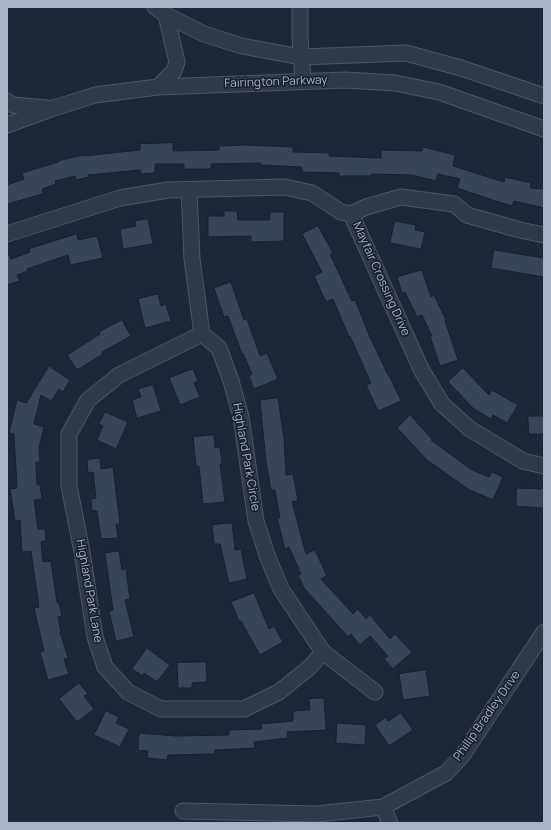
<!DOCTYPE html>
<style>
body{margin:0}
#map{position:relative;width:551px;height:830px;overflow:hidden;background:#1d2737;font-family:Manrope,sans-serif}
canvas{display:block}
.frame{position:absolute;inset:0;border:8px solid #aab3c5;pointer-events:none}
</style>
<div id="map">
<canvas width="551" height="830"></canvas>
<div class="frame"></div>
</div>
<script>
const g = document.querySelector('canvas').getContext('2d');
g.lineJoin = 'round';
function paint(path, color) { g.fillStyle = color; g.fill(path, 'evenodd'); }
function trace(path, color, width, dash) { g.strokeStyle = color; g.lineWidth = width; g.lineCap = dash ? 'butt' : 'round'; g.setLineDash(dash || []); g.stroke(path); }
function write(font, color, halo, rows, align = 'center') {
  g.font = font + ' Manrope,sans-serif'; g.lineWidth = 3; g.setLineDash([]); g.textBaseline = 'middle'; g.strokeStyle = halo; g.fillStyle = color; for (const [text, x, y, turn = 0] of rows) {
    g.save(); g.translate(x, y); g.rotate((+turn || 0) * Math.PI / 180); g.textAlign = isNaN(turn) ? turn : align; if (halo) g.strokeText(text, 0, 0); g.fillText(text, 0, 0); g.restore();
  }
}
const building = new Path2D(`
 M173,143V151L219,150V146L246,145L293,147V152L330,153L329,156L381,158V150L422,151L423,147L455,155L453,166L504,182L505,177L531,183L530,188L544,189V208L514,201L512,206L499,202L457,188L460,179L438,174L436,181L412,175L371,174L370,176H339V173L302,172V167L261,165V163L211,164V169H184V164H155V173L141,174L140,170L88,175L89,177L76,180L75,176L55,181L56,184L42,189L43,194L7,204V185L24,179L22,173L58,162V161L83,155L84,156L140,150V144Z
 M224,211H237L238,220H270V212H284V241L251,242V236L208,237V216H224Z
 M148,219L153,244L123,249L120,229L136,226L135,221Z
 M395,221L416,225L415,230L425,232L421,249L390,243Z
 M318,226L333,253L330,254L352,301L355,300L370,337L388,375H389L401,401L378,411L366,385L371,383L350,336L349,337L333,299L326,302L314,276L322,272L302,234Z
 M77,234L78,240L97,236L103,258L70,265L68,255L27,269L28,271L17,275L20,281L7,285V251L11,259L30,252L29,249Z
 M494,250L544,258V277L491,268Z
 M422,270L431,297L434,295L446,320L445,321L458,360L440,366L430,336H432L422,315L417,317L405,292L402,293L397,277Z
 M231,282L244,320L247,319L260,356L267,353L278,379L254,389L249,376L252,374L243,353L242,354L228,316L224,317L214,288Z
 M158,294L161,306L166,304L171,321L145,328L138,299Z
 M122,320L131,336L102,352L103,354L77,370L67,355L100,334L99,332Z
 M49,366L70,380L63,392L59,389L51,401L41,395L34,424L44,427L39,447L40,462H36L37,485H40L42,499L34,500L38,529H45L46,541L41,542L43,562L51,561L57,603H59L62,616L58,617L61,632H60L68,658L64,659L69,674L48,680L40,652L44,651L34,608L39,607L31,551L22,552L20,520L15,521L10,489L17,488L14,434L9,433L17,400L26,403Z
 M463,368L489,395L492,390L518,405L507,423L493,415L491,419L474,409L448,382Z
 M193,369L198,381L194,383L200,397L180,405L169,378Z
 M153,385L161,411L137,418L132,400L141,397L138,389Z
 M278,398L284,438L286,475L293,474L298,501L292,502L306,554L315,550L327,576L321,579L353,614L358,609L366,619L370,615L390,639L395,634L412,652L393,669L384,659L388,656L370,636L360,645L351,634L348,637L304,588L298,575L301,574L289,547L285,549L277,518H280L275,490H271L266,462L260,400Z
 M105,412L128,422L116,449L97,440L103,426L99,424Z
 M410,415L432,439L431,440L472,470L489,477L492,472L503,477L493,500L468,489L427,460L397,428Z
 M528,416H544V434H529Z
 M214,435L215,448L220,447L222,464H220L225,502L203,504L199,466H196L193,437Z
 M100,458L101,469L113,467L120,524H116L118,538L101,539L97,511H92L91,499L96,498L93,472L88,473L87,460Z
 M517,488L544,489L543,508L516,506Z
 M232,523L235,550L241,549L247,579L229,583L220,544H214L212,525Z
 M119,551L122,570L126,569L130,599L125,600L134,637L116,641L109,611L113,610L105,553Z
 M254,593L269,629L274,626L283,642L260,655L241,621H239L231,602Z
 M147,648L170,665L157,682L144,673L143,676L132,669Z
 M206,662L207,682L192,683V688H178L177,663Z
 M426,670L430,696L403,700L399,674Z
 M79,683L88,694L84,696L94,709L77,722L59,699Z
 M324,698L326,730L287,732L288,738L254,742L255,748L215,750V754L168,755L167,760L147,758L148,751L138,750L139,733L175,736L229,735V730L262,729L261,724L293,721V711L310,710L309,699Z
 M106,711L119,717L116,723L129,729L120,747L94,735Z
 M401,713L413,730L389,746L375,725L386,717L388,721Z
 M337,723L366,725L365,745L336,743Z`);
paint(building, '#384558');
trace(building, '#18202e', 1);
const street = new Path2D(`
 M155,7L166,15L204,34L242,46L301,57L406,53L461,68L544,96
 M300,7V38L303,81
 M158,87L174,71L177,62L166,15
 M7,101L13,105L47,108
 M7,125L51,109L95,95L158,87L345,80L395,83L439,92L544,129
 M189,190L192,259L202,334L219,348L231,381L241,417L256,521L268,558L281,589L323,652L375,692
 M351,214L366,207L401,197L454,204L467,215L520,230L544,235
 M7,234L120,198L168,190L285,187L312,193L341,212L351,214L422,371L442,404L470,429L523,461L544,466
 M202,334L119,375L88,400L69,434V486L82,552L95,637L105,667L128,692L161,709H244L279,692L310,667L323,652
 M383,807L390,823
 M183,811L317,814L383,807L446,773L462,756L544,632`);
trace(street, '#4e5666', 17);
trace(street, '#303948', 15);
write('12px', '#aab3c5', '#161e2c', [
 ["Fairington Parkway",276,82,-2],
 ["Mayfair Crossing Drive",381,279,66],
 ["Highland Park Circle",246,457,80],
 ["Highland Park Lane",89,591,80],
 ["Phillip Bradley Drive",487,716,-55]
]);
</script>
